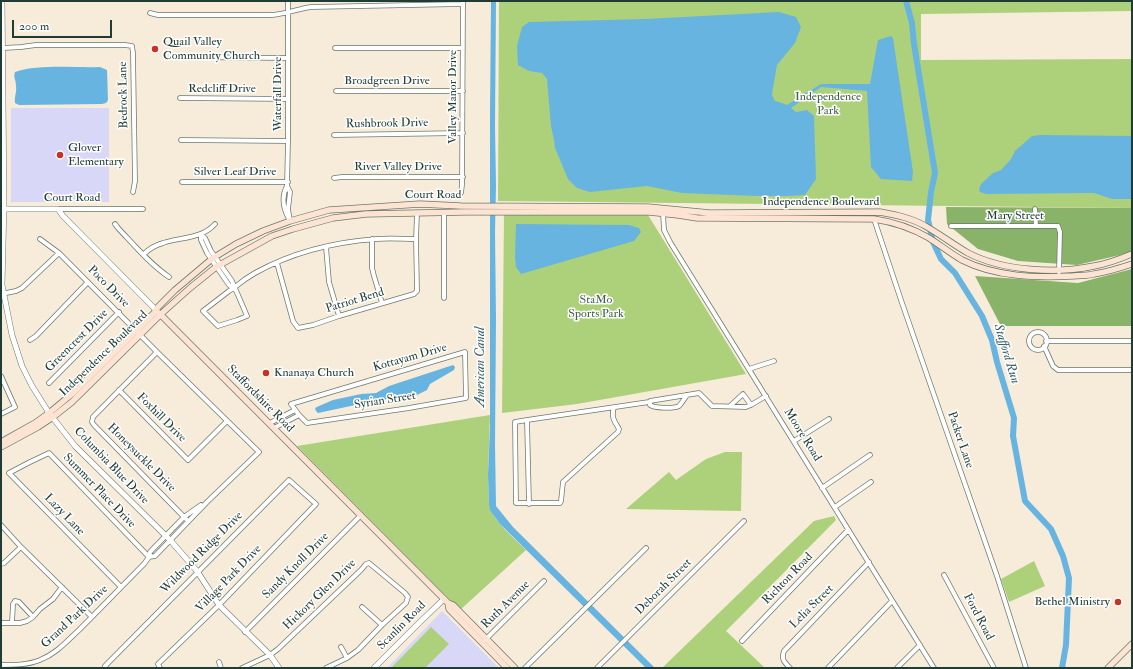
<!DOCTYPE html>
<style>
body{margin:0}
#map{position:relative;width:1133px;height:669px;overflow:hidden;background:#f7ebda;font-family:"IM FELL Double Pica",serif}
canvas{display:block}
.frame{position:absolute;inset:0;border:2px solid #1f3d34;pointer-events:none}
.scale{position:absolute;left:12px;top:20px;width:100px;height:18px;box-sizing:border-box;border:2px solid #1f3d34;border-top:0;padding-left:5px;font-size:12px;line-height:14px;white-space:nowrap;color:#1f3d34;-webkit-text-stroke:3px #fff;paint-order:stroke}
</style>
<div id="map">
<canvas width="1133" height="669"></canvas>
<div class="frame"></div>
<div class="scale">200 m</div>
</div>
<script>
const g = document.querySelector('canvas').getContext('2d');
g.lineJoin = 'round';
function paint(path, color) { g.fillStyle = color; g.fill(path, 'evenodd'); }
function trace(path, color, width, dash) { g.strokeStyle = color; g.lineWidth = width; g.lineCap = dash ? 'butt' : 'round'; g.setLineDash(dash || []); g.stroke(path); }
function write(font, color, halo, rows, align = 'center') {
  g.font = font + ' "IM FELL Double Pica",serif'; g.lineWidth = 3; g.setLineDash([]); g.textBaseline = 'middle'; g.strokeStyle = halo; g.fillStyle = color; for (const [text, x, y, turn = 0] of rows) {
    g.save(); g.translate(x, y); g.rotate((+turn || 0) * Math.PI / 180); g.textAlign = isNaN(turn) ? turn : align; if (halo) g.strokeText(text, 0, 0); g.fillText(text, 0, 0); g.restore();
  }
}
paint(new Path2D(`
 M11,108H109V202H11Z
 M442,611L499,668H387Z`), '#d9d7f8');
paint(new Path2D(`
 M499,1H1132V11L921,14V60L1132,59V208L498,201Z
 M504,214L648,215L746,374L577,404L502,413Z
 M490,415L488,475L489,505C495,523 513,537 526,550L460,610L297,446Z
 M725,452H742L741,511L626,509L669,472L676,480L706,459Z
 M834,516L836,520L726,631L765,668H662L814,521Z
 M1034,561L1045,586L1009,602L1001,579Z
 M431,627L449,644L425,668H393L392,667Z`), '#add17a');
paint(new Path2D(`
 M946,207L1132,208V251L1120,255L1077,265L1018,261L978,249L947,224Z
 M1132,269V326H1001L975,276L1078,283Z`), '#8ab36a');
paint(new Path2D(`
 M491,1H496L495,126L496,186L495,232L496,318L495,444L496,506L513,527L655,668H646L500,524L490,510L489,505L488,475L490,427V112Z
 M779,12L796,17L801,27L795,43L777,65L773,88L772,95L775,101L782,103L787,105L821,84H870L878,40L891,36L893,38L913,172L912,181L881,179L871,167L867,91L821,87L791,108L796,112L807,110L814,116L816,179L805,195L787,196H756L682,193L647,186L590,192L577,188L568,179L555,148L554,140L551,126L547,79L542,73L529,71L518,65L517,46L522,27L529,22L645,19Z
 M100,67L107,70L108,100L106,103L102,104L19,105L15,103C14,97 17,92 16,86C16,80 13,77 15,72C39,64 74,68 100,67Z
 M1041,135L1132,136V199H1112L1094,193L986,194L980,192L979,189L981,184L993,173L1001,170L1011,159L1015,151L1032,136Z
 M516,224L629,225L639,228L641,232L634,241L521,274L516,267L515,257Z
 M453,365L455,367L454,370L430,384L427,390L417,395L374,401L318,413L316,411L315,408L319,406L333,400L361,394L376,393L389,386Z`), '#68b4e1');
trace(new Path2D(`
 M906,1L912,23L914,44L935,173L931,192L928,220L933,242L941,259L955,273L982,316L992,340L997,362L1014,418L1013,436L1025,501L1051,529L1063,556L1069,578L1066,645L1062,668`), '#68b4e1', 6);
const minor = new Path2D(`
 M288,1V141L287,186L290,192L288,209L290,221
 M150,13L158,15H272C285,14 298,9 311,7L463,4
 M3,48L21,47L36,45H125L132,46L133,53L135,181L133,192
 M335,48H463
 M179,57L288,58
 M336,91H463
 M180,98L288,99
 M334,135L463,133
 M181,140L288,141
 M334,178L342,177H463
 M182,182H288
 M287,186C281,197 283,208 289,219
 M461,193L462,185L463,1
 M58,209H143
 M1035,209L1036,226
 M663,213L664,230L670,242L934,668
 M874,219L902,303L997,576L1026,668
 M115,224L118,228C134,245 150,264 169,277
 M951,226H1058L1060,232L1059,272
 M40,239L59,253L157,352L259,452L207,502L155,556L149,557
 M372,239V268L374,276L382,303
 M326,247L329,282L339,316
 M144,254C149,249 156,245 163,243C180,237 202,239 215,224
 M277,263L293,321L298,328L313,325L339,316L414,294L417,291L416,239L417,213
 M235,290L229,285L207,253L201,240V234L205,238L211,251L232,281C237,293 242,304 247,316L237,320L218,326L203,311L229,291L235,287C241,282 248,277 255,273C291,253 335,242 376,239C389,238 403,239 416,239
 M1,294L16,291L22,288L59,253
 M444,298V212
 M1029 341a9 9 0 1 1 18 0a9 9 0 1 1-18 0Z
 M30,340L36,336L88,282
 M1046,341H1132
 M1044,346L1053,366L1058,370H1132
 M157,352L93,417L92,422L94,425L186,519
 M465,352L466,398L409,408L307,423L299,415L291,404Z
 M749,369L774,361
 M1,376L15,407L1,414
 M49,383L119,312
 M119,390L188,460L227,421
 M687,395C684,399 682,403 679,406C673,409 654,408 650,405V401L699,393L712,406L746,407L751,405L766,396
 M730,406L743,394L751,405
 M614,407C611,418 614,420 619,429L618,432L563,482L561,501L560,503H516L515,422L527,420L649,402
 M527,420L529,504
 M270,423L295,410
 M274,428L299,415
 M794,441L829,419
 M822,488L870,455
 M835,507L871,482
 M1,525L21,547L92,617
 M1,564L4,563L21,547
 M944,575L994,668
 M121,587L9,473L30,462L49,453L149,557
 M362,607L382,625
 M1,623H20L27,621L33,617L40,609L53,599L62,587
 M12,623L13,604L15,601L19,602L33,617
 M245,632L361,515
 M485,640L544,581
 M742,641L848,530
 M341,647L347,658
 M219,662L221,668
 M1,665C14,665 28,665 40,660C56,654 67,641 79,630C101,608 122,586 144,564L149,557L150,552L184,517L201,505
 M106,668L105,666L289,480L316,504L219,605L158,664L160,668
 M242,668L270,655L278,649L361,570L366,564L369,563L405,593L408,597L406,603L382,625L358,650L347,658L326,668
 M525,668L646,548
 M597,668L744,521
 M790,668C784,662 781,659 784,651L869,562
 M828,668L892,601
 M897,668L920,645`);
const tertiary = new Path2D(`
 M2,1L4,204L2,285L12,335L22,366L32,386L49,413L75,446L170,540L197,571L219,605L270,655L279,668
 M1,209H58L63,216L156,310
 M374,668L419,623L444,599`);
const secondary = new Path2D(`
 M159,313L448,603L453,605L515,668
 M1,442L35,423L49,413L72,394L154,313L158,307L175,290L213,258L236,244L263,231L290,221L329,210L420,204L461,206L648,207L710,213L880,212C896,215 912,218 927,227C941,235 954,245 968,253C1003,271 1056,274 1094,266C1107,264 1120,259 1132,254
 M1,447L38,427L53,417L72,402L161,314L190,288L216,267L272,236L293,229L333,218L366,214L465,212H649L678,215L697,218L874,219C894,222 912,228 929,238C940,245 950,253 962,260C996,277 1036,278 1073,276C1080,275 1087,276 1094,274C1107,272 1120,268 1132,264
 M448,603L449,609L507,668
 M1108,668L1132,644`);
trace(minor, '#6b7a6e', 5.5);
trace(tertiary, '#6b7a6e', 6);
trace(secondary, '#6b7a6e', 7);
trace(minor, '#fff', 4);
trace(tertiary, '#fff', 5);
trace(secondary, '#fde3d1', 5.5);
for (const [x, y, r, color] of [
 [155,49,4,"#c8321e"],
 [60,155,4,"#c8321e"],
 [266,373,4,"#c8321e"],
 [1118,602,4,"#c8321e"]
]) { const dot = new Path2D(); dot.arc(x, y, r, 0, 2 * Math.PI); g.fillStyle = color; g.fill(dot); trace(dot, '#fff', 1.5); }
write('12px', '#1f3d34', '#fff', [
 ["Quail Valley",163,42],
 ["Community Church",163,56],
 ["Glover",68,148],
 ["Elementary",68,162],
 ["Knanaya Church",274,373],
 ["Bethel Ministry",1110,602,"right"]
], 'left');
write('12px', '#1f3d34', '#fff', [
 ["Broadgreen Drive",387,81],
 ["Redcliff Drive",222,89],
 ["Waterfall Drive",278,94,-90],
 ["Bedrock Lane",124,95,-91],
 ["Valley Manor Drive",453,97,-90],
 ["Rushbrook Drive",387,124,-1],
 ["River Valley Drive",398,167],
 ["Silver Leaf Drive",235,172],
 ["Court Road",433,195],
 ["Court Road",72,198],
 ["Independence Boulevard",821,202],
 ["Mary Street",1015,216],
 ["Poco Drive",108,287,45],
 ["Patriot Bend",355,301,-17],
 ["Greencrest Drive",77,341,-45],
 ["Independence Boulevard",104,354,-44],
 ["Kottayam Drive",410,358,-16],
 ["Staffordshire Road",260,399,45],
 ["Syrian Street",385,401,-9],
 ["Foxhill Drive",161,418,45],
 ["Moore Road",802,435,58],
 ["Packer Lane",960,440,71],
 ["Honeysuckle Drive",141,458,45],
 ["Columbia Blue Drive",111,466,46],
 ["Summer Place Drive",99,491,46],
 ["Lazy Lane",64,515,46],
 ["Wildwood Ridge Drive",202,553,-45],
 ["Sandy Knoll Drive",296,566,-45],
 ["Village Park Drive",229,579,-46],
 ["Richton Road",788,579,-46],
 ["Deborah Street",664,587,-45],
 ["Hickory Glen Drive",320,595,-44],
 ["Ruth Avenue",506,605,-45],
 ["Lelia Street",812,607,-45],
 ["Grand Park Drive",75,617,-43],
 ["Ford Road",978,617,62],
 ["Scanlin Road",402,626,-45]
]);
write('12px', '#426246', '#fff', [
 ["Independence",828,97],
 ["Park",828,111],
 ["StaMo",596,300],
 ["Sports Park",596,314]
]);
write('italic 13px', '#356168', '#fff', [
 ["Stafford Run",1006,354,73],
 ["American Canal",481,367,-90]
]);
</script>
